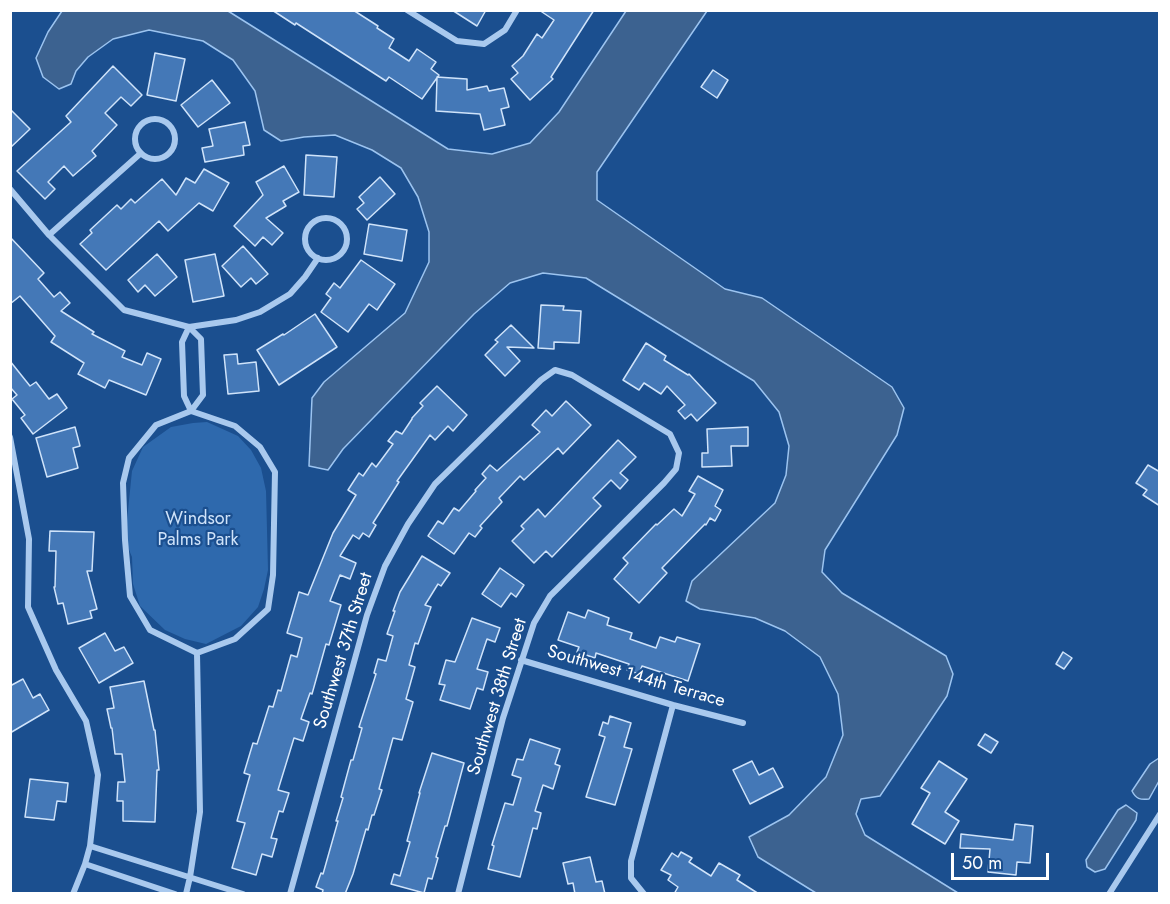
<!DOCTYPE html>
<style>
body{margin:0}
#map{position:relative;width:1170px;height:904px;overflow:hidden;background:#1b4f8f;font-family:Jost,sans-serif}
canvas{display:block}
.frame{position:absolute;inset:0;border:12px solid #fff;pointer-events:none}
.scale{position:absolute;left:951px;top:853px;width:98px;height:27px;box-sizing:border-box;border:3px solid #fff;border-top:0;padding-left:8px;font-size:18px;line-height:21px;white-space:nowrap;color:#fff;-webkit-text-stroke:4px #1b4f8f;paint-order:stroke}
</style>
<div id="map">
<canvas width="1170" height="904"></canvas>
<div class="frame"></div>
<div class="scale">50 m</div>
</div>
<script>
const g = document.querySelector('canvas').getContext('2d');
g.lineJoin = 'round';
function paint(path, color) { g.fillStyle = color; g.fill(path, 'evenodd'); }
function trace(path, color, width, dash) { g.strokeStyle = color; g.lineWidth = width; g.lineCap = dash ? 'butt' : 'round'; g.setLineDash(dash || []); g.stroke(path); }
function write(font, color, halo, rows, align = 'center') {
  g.font = font + ' Jost,sans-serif'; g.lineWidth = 4.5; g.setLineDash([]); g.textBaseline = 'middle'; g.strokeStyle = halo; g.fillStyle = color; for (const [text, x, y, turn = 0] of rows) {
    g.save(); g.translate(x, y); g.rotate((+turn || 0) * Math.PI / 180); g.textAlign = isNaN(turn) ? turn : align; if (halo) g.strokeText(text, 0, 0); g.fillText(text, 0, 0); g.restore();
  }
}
paint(new Path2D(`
 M207,422L238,436L251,450L261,468L266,491L268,570L264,589L258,607L241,626L206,644L185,639L165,630L140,606L133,584L132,557L125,540L132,471L143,447L171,427L193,423Z`), '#2e69ad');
const water = new Path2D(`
 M62,11H228L448,149L492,154L530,143L559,112L626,11H707L597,172V200L725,289L762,298L892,387L904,408L897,435L825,550L822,572L842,593L946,656L953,674L947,696L880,796L861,799L856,814L865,835L958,893H816L758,857L749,837L789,815L826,777L843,735L838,694L820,657L785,631L755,618L700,609L686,601L692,581L775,503L786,475L789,446L779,412L754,381L586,278L543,273L510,283L474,314L343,449L328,470L309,466L312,398L324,382L405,313L429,262V232L418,197L401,168L372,150L335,135L304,137L281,141L264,130L255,91L233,60L203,41L149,30L113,39L88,57L76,71L71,84L59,89L43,77L36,58L48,32Z
 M1159,758V781L1149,799C1140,800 1136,799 1132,791L1150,764Z
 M1126,805L1137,813L1136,820L1105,869L1095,872L1087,867L1086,860L1118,810Z`);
paint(water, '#3c6290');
trace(water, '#9cc4f0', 1.5);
const building = new Path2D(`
 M272,10H353L378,26L377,28L394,39L389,48L409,61L417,49L436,62L431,69L439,75L422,99L389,77L386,81L296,23L295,25Z
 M452,10H486L477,26Z
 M539,10H594L551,77L553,79L530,100L511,79L518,73L512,66L523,56L537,34L542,38L554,20Z
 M155,53L185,59L176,101L147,95Z
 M113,66L142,95L131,106L121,97L105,113L117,125L92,151L96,156L73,176L64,166L48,182L55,189L45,199L17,171L71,122L66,116Z
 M713,70L728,80L717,98L701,87Z
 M437,77L467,79V90L487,86L489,91L504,88L509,107L501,109L505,125L484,130L480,114L436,111Z
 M212,80L230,103L198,127L181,105Z
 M10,109L30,129L10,148Z
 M245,122L250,145L243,146L244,155L205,162L202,148L213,146L209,129Z
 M306,155L337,157L334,197L304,195Z
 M284,166L299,192L283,201L286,206L266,218L283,233L272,245L263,237L255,246L234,226L263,195L256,182Z
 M204,169L229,183L213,211L199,203L168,231L159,221L106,270L80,244L92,233L90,230L117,205L121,209L131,199L135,203L162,179L176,195L186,178L195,183Z
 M380,177L395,194L367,220L357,209L364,203L359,197Z
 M369,224L407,230L402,261L364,254Z
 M10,237L44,273L38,279L54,297L60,292L70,303L61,311L94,332L92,334L125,351L122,357L142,365L147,353L161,359L146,395L109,380L105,388L78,374L84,363L51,342L55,336L20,296L10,304Z
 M243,246L268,274L256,284L251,278L241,287L222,266Z
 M157,254L177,277L155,296L145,285L138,292L128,280Z
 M215,254L224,296L193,302L185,260Z
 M361,260L395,284L377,310L369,304L348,332L321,312L331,298L326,294L334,283L340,288Z
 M541,305L564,306L563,310L581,311L579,343L554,342V349L538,348Z
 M315,314L337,347L279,385L257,350L283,334L284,335Z
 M511,325L534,348L507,347L520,361L505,376L485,355L498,342L495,340Z
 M646,343L666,356L664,360L688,375L689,374L716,403L697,421L691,414L685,419L678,411L685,405L667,386L661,394L644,383L639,390L623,380Z
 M237,354L238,364L256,362L259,391L228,394L224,355Z
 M10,361L30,386L36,382L49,399L57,394L67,408L33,434L21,418L25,415L12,399L17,395L10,387Z
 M437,386L467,415L453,431L448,426L435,440L430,435L397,481L399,482L373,523L376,525L369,537L363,533L359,539L353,535L340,556L356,563L350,579L340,575L330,601L341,605L329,645L326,644L312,694L310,693L301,719L309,722L303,741L294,738L278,790L289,793L283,812L279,811L271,838L277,839L272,857L262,854L256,875L232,868L245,823L237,821L250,775L244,773L253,743L257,744L269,706L273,707L278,690L281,691L291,655L297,657L302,638L287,633L299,592L308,595L333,533L356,495L348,490L359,473L363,476L372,463L376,467L393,444L388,441L396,431L402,434L412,419V418L423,406L420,403Z
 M566,401L591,425L563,454L558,448L524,480L520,476L499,498L502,502L480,526L482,528L475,537L469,533L454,554L428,536L438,521L443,524L454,508L459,511L476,491L475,490L486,478L482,474L490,465L497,471L540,432L532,425L546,410L552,416Z
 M75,427L80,446L73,448L78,468L47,477L36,438Z
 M748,427V446H731L732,466L702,467V453H708L707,429Z
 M618,440L636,457L620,473L628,480L620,489L611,480L593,498L601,506L552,557L546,551L534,563L512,541L524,529L521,526L538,509L545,517Z
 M1148,465L1160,472V506L1143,495L1147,490L1136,483Z
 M698,476L723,490L715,506L721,510L715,521L710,518L706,525L705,524L662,568L667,573L639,603L614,579L628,563L623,558L656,524L657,525L674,509L682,516L695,494L689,491Z
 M50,531L94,532L92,571H87L97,609L90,611L92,618L68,624L63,603L58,604L54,587H55L56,551H49Z
 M422,556L450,573L441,586L438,584L425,605L431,607L418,644L415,643L409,665L415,667L406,699L413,702L402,740L393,738L379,789L382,790L374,815H372L368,830L366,829L353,874L345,894H322L323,890L316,887L321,873L323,874L338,821H336L343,798L341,797L351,760H353L362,728L359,727L376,674L374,673L378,659L386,661L393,636L387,634L395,611H393L400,592Z
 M500,568L524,585L516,597L511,593L501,607L482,594Z
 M588,610L609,618L607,625L632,633L630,639L656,648L660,637L675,642L677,637L700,644L688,681L642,666L639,674L627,670L629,664L596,653L595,658L577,652L579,647L558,640L568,612L585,618Z
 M472,618L500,628L495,642L487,639L477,669L488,672L483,690L477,688L470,709L440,700L445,685L439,684L446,660L455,662Z
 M105,633L115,651L124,647L133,663L99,683L79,648Z
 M1063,652L1072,658L1064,669L1056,664Z
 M23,679L33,698L40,694L49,710L10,733V686Z
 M144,681L154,730H155L159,770H157L155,822L123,821V801H117L118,782H125L122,754H115L112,728H111L107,709L114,708L110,687Z
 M610,716L631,723L624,747L632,749L615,805L586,797L605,737L599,735L603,722L608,724Z
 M985,734L998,742L991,753L978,745Z
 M530,739L560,749L555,764L560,766L553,789L543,785L535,811L541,813L537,829L533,828L520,877L488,869L494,846L492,845L505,803L513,805L521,778L512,775L517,759L523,760Z
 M432,753L464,763L447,826H445L436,857L438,858L432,879L428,878L424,893L391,884L394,874L400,876L410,842L407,841L420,793H419Z
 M752,761L759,775L773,768L783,787L750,804L733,770Z
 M939,761L967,779L945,812L959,821L945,844L912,824L930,793L921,788Z
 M30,779L68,783L66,802L57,801L54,820L25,817Z
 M1015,824L1033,826L1030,863L1017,862L1016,875L988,872L990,849L960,848L961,834L1013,840Z
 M681,852L692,858L689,862L711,876L719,863L740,875L737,880L759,894H674L678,887L668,880L671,875L661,870L672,853L678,857Z
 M590,857L596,882L602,881L605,894H575L573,883L568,884L563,863Z`);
paint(building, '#4478b7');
trace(building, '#cfe3fa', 1.5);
trace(new Path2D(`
 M407,10L457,41L484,44L505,30L517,10
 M135 139a20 20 0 1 1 40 0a20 20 0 1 1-40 0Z
 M10,189L49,235L124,310L189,327L236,320L260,312L290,294L305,277L318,258
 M305 239a21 21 0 1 1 42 0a21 21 0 1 1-42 0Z
 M49,235L141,153
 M189,327L201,339L203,395L191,411L184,396L182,342Z
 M191,411L235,426L260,447L275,472L273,575L268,609L235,639L197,653L150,630L130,596L125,540L123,483L129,458L156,425Z
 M10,437L29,539L28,607L56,670L86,721L98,775L90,846L85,864L73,894
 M521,660L673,705L743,723
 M90,846L243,894
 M85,864L175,894
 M186,894L190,877L200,812L197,653
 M290,894L367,615L385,566L408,524L435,484L541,380L555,370L572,375L670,434L679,453L676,469L664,483L550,596L534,623L503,718L458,894
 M644,894L631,878V861L673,705
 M1109,894L1160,814`), '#a9c9ee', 6);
write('18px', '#cfe3fa', '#1b4f8f', [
 ["Windsor",198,520],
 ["Palms Park",198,541]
]);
write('18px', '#fff', '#1b4f8f', [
 ["Southwest 37th Street",344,651,-73],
 ["Southwest 144th Terrace",636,677,16],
 ["Southwest 38th Street",498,697,-73]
]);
</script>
